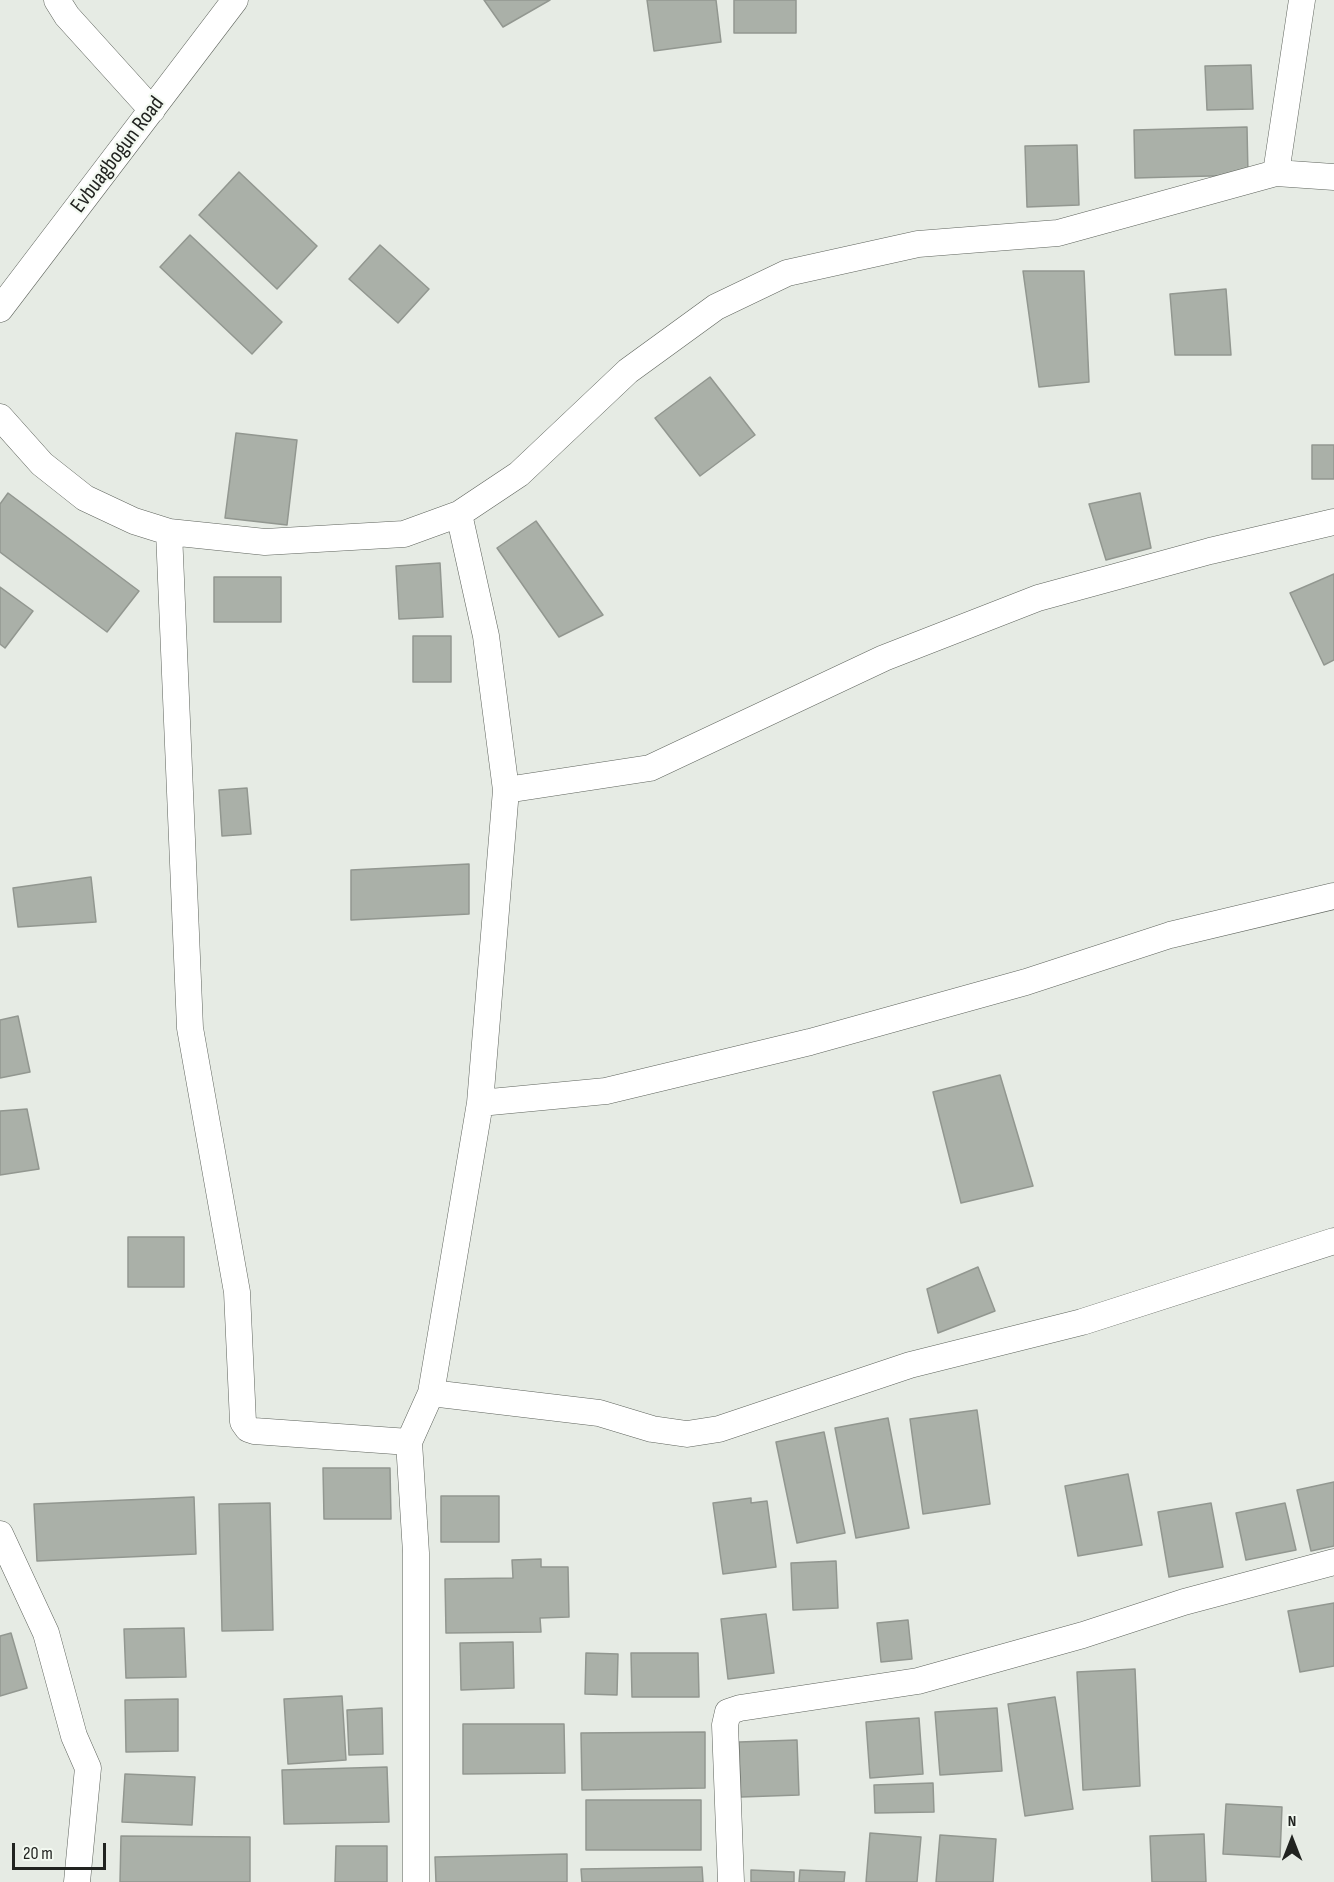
<!DOCTYPE html>
<style>
body{margin:0}
#map{position:relative;width:1334px;height:1882px;overflow:hidden;background:#e6ebe4;font-family:"Sofia Sans Condensed",sans-serif}
canvas{display:block}
.north{position:absolute;left:1262px;top:1810px;width:60px;height:60px;-webkit-text-stroke:4px #f3f9f1;paint-order:stroke;rotate:0deg;font-size:16px;font-weight:700;line-height:24px;text-align:center;color:#212320}
.north::after{content:'';display:block;margin:auto;width:21px;height:27px;background:#212320;clip-path:polygon(50% 0,100% 100%,50% 72%,0 100%)}
.scale{position:absolute;left:12px;top:1843px;width:94px;height:27px;box-sizing:border-box;border:3px solid #212320;border-top:0;padding-left:8px;font-size:18px;line-height:21px;white-space:nowrap;color:#212320;-webkit-text-stroke:4px #f3f9f1;paint-order:stroke}
</style>
<div id="map">
<canvas width="1334" height="1882"></canvas>
<div class="north">N</div>
<div class="scale">20 m</div>
</div>
<script>
const g = document.querySelector('canvas').getContext('2d');
g.lineJoin = 'round';
function paint(path, color) { g.fillStyle = color; g.fill(path, 'evenodd'); }
function trace(path, color, width, dash) { g.strokeStyle = color; g.lineWidth = width; g.lineCap = dash ? 'butt' : 'round'; g.setLineDash(dash || []); g.stroke(path); }
function write(font, color, halo, rows, align = 'center') {
  g.font = font + ' "Sofia Sans Condensed",sans-serif'; g.lineWidth = 4.5; g.setLineDash([]); g.textBaseline = 'middle'; g.strokeStyle = halo; g.fillStyle = color; for (const [text, x, y, turn = 0] of rows) {
    g.save(); g.translate(x, y); g.rotate((+turn || 0) * Math.PI / 180); g.textAlign = isNaN(turn) ? turn : align; if (halo) g.strokeText(text, 0, 0); g.fillText(text, 0, 0); g.restore();
  }
}
const building = new Path2D(`
 M484,0H550L503,27Z
 M647,0H716L721,42L654,51Z
 M734,0H796V33H734Z
 M1251,65L1253,109L1207,110L1205,66Z
 M1247,127L1248,175L1135,178L1134,130Z
 M1077,145L1079,205L1027,207L1025,146Z
 M239,172L317,246L277,289L199,215Z
 M190,235L282,322L252,354L160,267Z
 M380,245L429,289L398,323L349,279Z
 M1023,271H1084L1089,382L1039,387Z
 M1226,289L1231,355H1175L1170,294Z
 M710,377L755,435L700,476L655,418Z
 M236,433L297,440L287,525L225,518Z
 M1312,445H1334V479H1312Z
 M8,493L139,591L107,632L0,552V504Z
 M1140,493L1151,548L1106,560L1089,504Z
 M536,521L603,615L559,637L497,548Z
 M440,563L443,617L399,619L396,566Z
 M1334,574V660L1324,665L1290,593Z
 M214,577H281V622H214Z
 M0,587L33,611L5,648L0,644Z
 M413,636H451V682H413Z
 M247,788L251,834L222,836L219,790Z
 M469,864V914L351,920V870Z
 M91,877L96,922L18,927L13,888Z
 M18,1016L30,1072L0,1078V1020Z
 M1000,1075L1033,1186L961,1203L933,1092Z
 M27,1109L39,1169L0,1175V1111Z
 M128,1237H184V1287H128Z
 M978,1267L995,1311L938,1333L927,1289Z
 M977,1410L990,1504L923,1514L910,1419Z
 M888,1418L909,1528L856,1538L835,1428Z
 M824,1432L845,1533L797,1543L776,1442Z
 M323,1468H390L391,1519H324Z
 M1128,1474L1142,1545L1078,1556L1065,1486Z
 M1334,1482V1546L1311,1551L1297,1490Z
 M441,1496H499V1542H441Z
 M194,1497L196,1554L37,1561L34,1504Z
 M751,1498V1503L767,1501L776,1567L723,1574L713,1503Z
 M270,1503L273,1630L222,1631L219,1504Z
 M1211,1503L1223,1567L1169,1577L1158,1512Z
 M1285,1503L1296,1550L1246,1560L1236,1513Z
 M541,1559V1567H568L569,1617L540,1618L541,1632L446,1633L445,1579L513,1578L512,1560Z
 M836,1561L838,1608L793,1610L791,1563Z
 M1334,1603V1666L1300,1672L1288,1611Z
 M766,1614L774,1673L728,1679L721,1619Z
 M908,1620L912,1659L881,1662L877,1623Z
 M184,1628L186,1677L126,1678L124,1629Z
 M11,1633L27,1688L0,1696V1636Z
 M513,1642L514,1688L461,1690L460,1643Z
 M586,1653L618,1654L617,1695L585,1694Z
 M631,1653H698L699,1697H632Z
 M1135,1669L1140,1786L1083,1790L1077,1672Z
 M342,1696L346,1760L288,1764L284,1699Z
 M1055,1697L1073,1809L1025,1816L1008,1704Z
 M178,1699V1751L126,1752L125,1700Z
 M382,1708L383,1754L349,1755L347,1710Z
 M997,1708L1002,1771L940,1775L935,1712Z
 M919,1718L923,1774L870,1778L866,1722Z
 M463,1724H564L565,1773L463,1774Z
 M705,1732V1788L582,1790L581,1733Z
 M797,1740L799,1795L741,1797L739,1742Z
 M387,1767L389,1822L284,1824L282,1770Z
 M125,1774L195,1777L192,1825L122,1822Z
 M933,1783L934,1812L875,1813L874,1785Z
 M586,1800H701V1850H586Z
 M1226,1804L1282,1807L1280,1857L1223,1854Z
 M870,1833L921,1837L917,1882H866Z
 M1204,1834L1206,1882H1152L1150,1836Z
 M940,1835L996,1839L993,1882H936Z
 M121,1836L250,1837V1882H120Z
 M336,1846H387V1882H335Z
 M567,1854V1882H436L435,1857Z
 M702,1867L703,1882H582L581,1869Z
 M751,1870L794,1872V1882H751Z
 M800,1870L845,1872L844,1882H799Z`);
paint(building, '#aab0a8');
trace(building, '#929790', 1.5);
const street = new Path2D(`
 M57,0L67,16L152,110
 M1276,173L1302,0
 M0,309L235,0
 M0,417L42,464L85,498L134,521L169,532L265,542L404,534L459,514L519,474L628,371L716,307L787,273L918,244L1058,233L1276,173L1334,177
 M169,532L190,1028L237,1292L243,1422L248,1429L254,1431L409,1442
 M506,790L650,768L884,658L1038,598L1210,551L1334,522
 M480,1103L606,1091L810,1042L1026,982L1170,935L1334,896
 M431,1393L599,1413L652,1429L687,1434L719,1429L910,1365L1082,1322L1334,1241
 M0,1534L46,1633L74,1736L88,1768L77,1882
 M416,1882V1553L409,1442L431,1393L480,1103L506,790L486,636L459,514
 M731,1882L725,1725L728,1712L740,1708L918,1681L1083,1635L1184,1602L1334,1562`);
trace(street, '#5e635c', 27);
trace(street, '#fff', 26);
write('22px', '#212320', '#f3f9f1', [
 ["Evbuagbogun Road",118,155,-53]
]);
</script>
